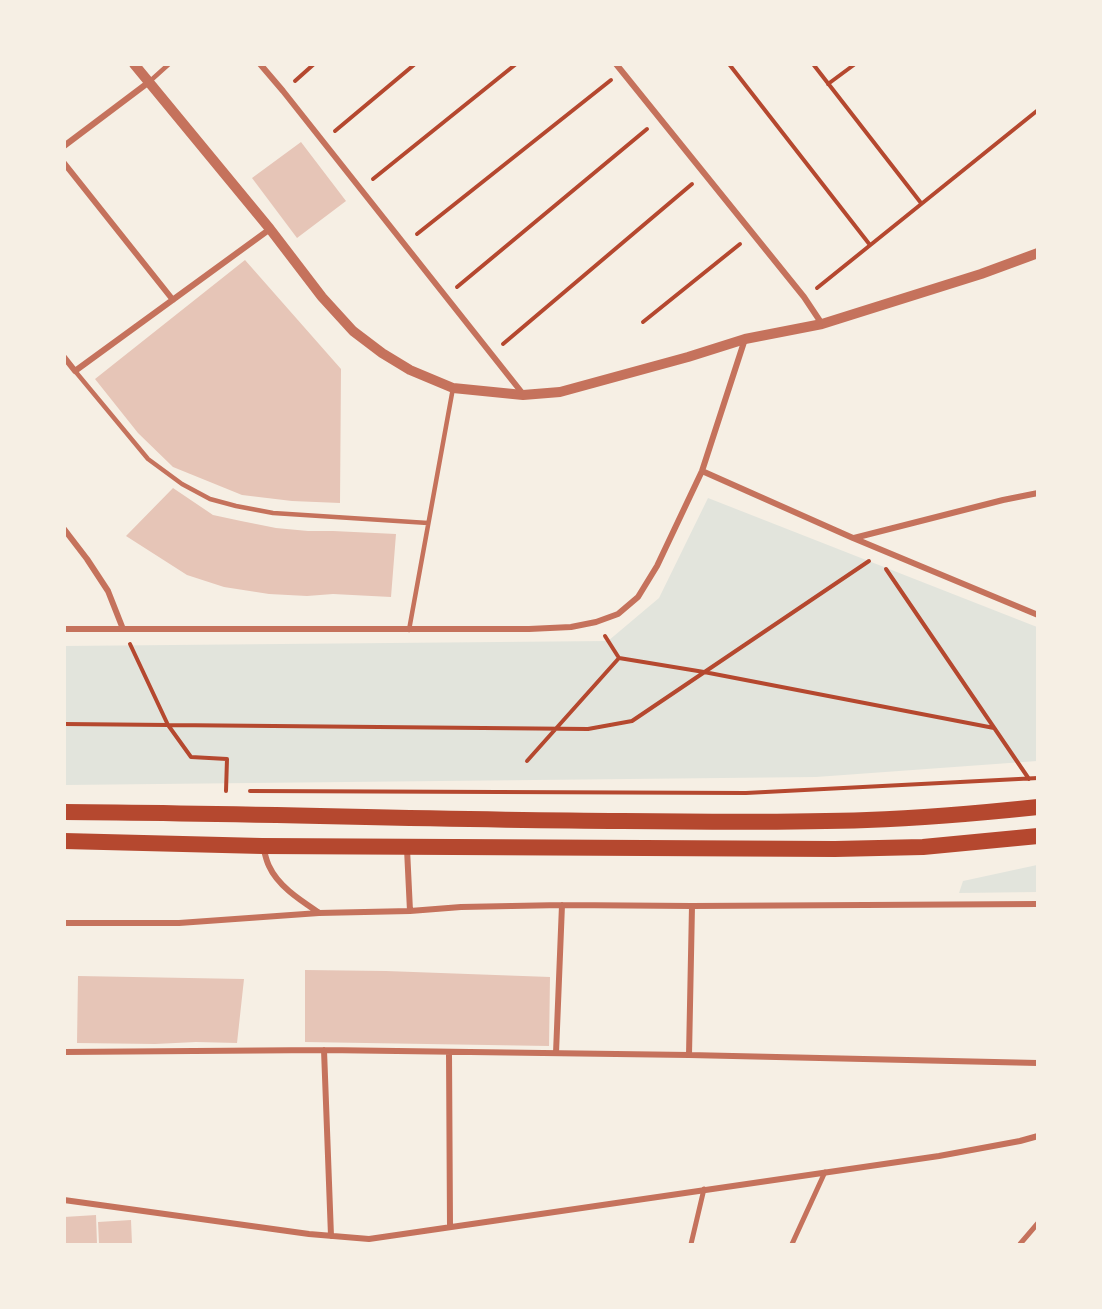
<!DOCTYPE html>
<style>
body{margin:0}
#map{position:relative;width:1102px;height:1309px;overflow:hidden;background:#f6efe4;font-family:Helvetica,sans-serif}
canvas{display:block}
.frame{position:absolute;inset:0;border:66px solid #f6efe4;pointer-events:none}
</style>
<div id="map">
<canvas width="1102" height="1309"></canvas>
<div class="frame"></div>
</div>
<script>
const g = document.querySelector('canvas').getContext('2d');
g.lineJoin = 'round';
function paint(path, color) { g.fillStyle = color; g.fill(path, 'evenodd'); }
function trace(path, color, width, dash) { g.strokeStyle = color; g.lineWidth = width; g.lineCap = dash ? 'butt' : 'round'; g.setLineDash(dash || []); g.stroke(path); }
paint(new Path2D(`
 M708,498L1037,627V761L816,777L65,785L64,646L608,641L659,598Z
 M1037,865V892L959,893L963,881Z`), '#e2e4dc');
paint(new Path2D(`
 M301,142L346,201L297,238L252,178Z
 M245,260L341,369L340,503L292,501L242,495L173,467L138,433L95,379Z
 M173,488L213,515L241,521L276,528L308,531H333L396,534L391,597L333,594L307,596L269,594L224,587L187,575L126,536Z
 M305,970L386,971L550,977L549,1046L305,1042Z
 M78,976L244,979L237,1043L196,1042L155,1044L77,1043Z
 M96,1215L97,1244H64V1217Z
 M131,1220L132,1244H99L98,1222Z`), '#e6c5b7');
trace(new Path2D(`
 M729,64L870,245
 M813,64L921,203
 M295,81L314,64
 M828,84L855,64
 M335,131L415,64
 M373,179L516,64
 M417,234L611,80
 M457,287L647,129
 M817,288L1038,110
 M643,322L740,244
 M503,344L692,184
 M886,569L1029,779
 M605,636L619,658L704,672L994,728
 M130,644L168,725L191,757L227,759L226,791
 M64,724L588,729L632,721L869,561
 M527,761L619,658
 M250,791L746,793L1038,778`), '#b5482f', 4);
trace(new Path2D(`
 M149,82L169,64
 M75,371L148,459L182,484L210,499L236,506L273,513L428,523
 M409,630L453,388`), '#c5725c', 4.5);
trace(new Path2D(`
 M691,1244L704,1189
 M792,1244L825,1172
 M1020,1244L1038,1223`), '#c5725c', 5);
trace(new Path2D(`
 M260,64L283,91L523,394
 M616,64L804,297L822,324
 M64,146L149,82
 M64,163L173,300
 M64,357L75,371L270,229
 M702,471L853,538L1038,615
 M64,529L87,559L108,591L123,629
 M854,538L1003,500L1038,493
 M64,629H529L571,627L596,622L618,614L638,597L657,566L702,471L745,339
 M263,847C265,853 266,860 269,866C278,886 300,900 318,912
 M407,849L410,911
 M64,923H179L319,913L410,911L461,907L562,905L692,906L1038,904
 M324,1050L331,1236
 M64,1052L324,1050L689,1055L1038,1063
 M449,1052L450,1226
 M556,1053L562,905
 M689,1055L692,906
 M64,1200L309,1234L369,1239L939,1156L1020,1141L1038,1136`), '#c5725c', 6);
trace(new Path2D(`
 M134,64L270,229L322,297L353,331L382,353L410,370L453,388L523,395L560,392L688,357L745,339L822,324L981,274L1038,253`), '#c5725c', 10);
trace(new Path2D(`
 M64,812C250,813 436,820 622,821C704,822 785,823 867,820C924,818 981,813 1038,807
 M64,841L262,846L835,849L923,847L1038,836`), '#b5482f', 16);
</script>
